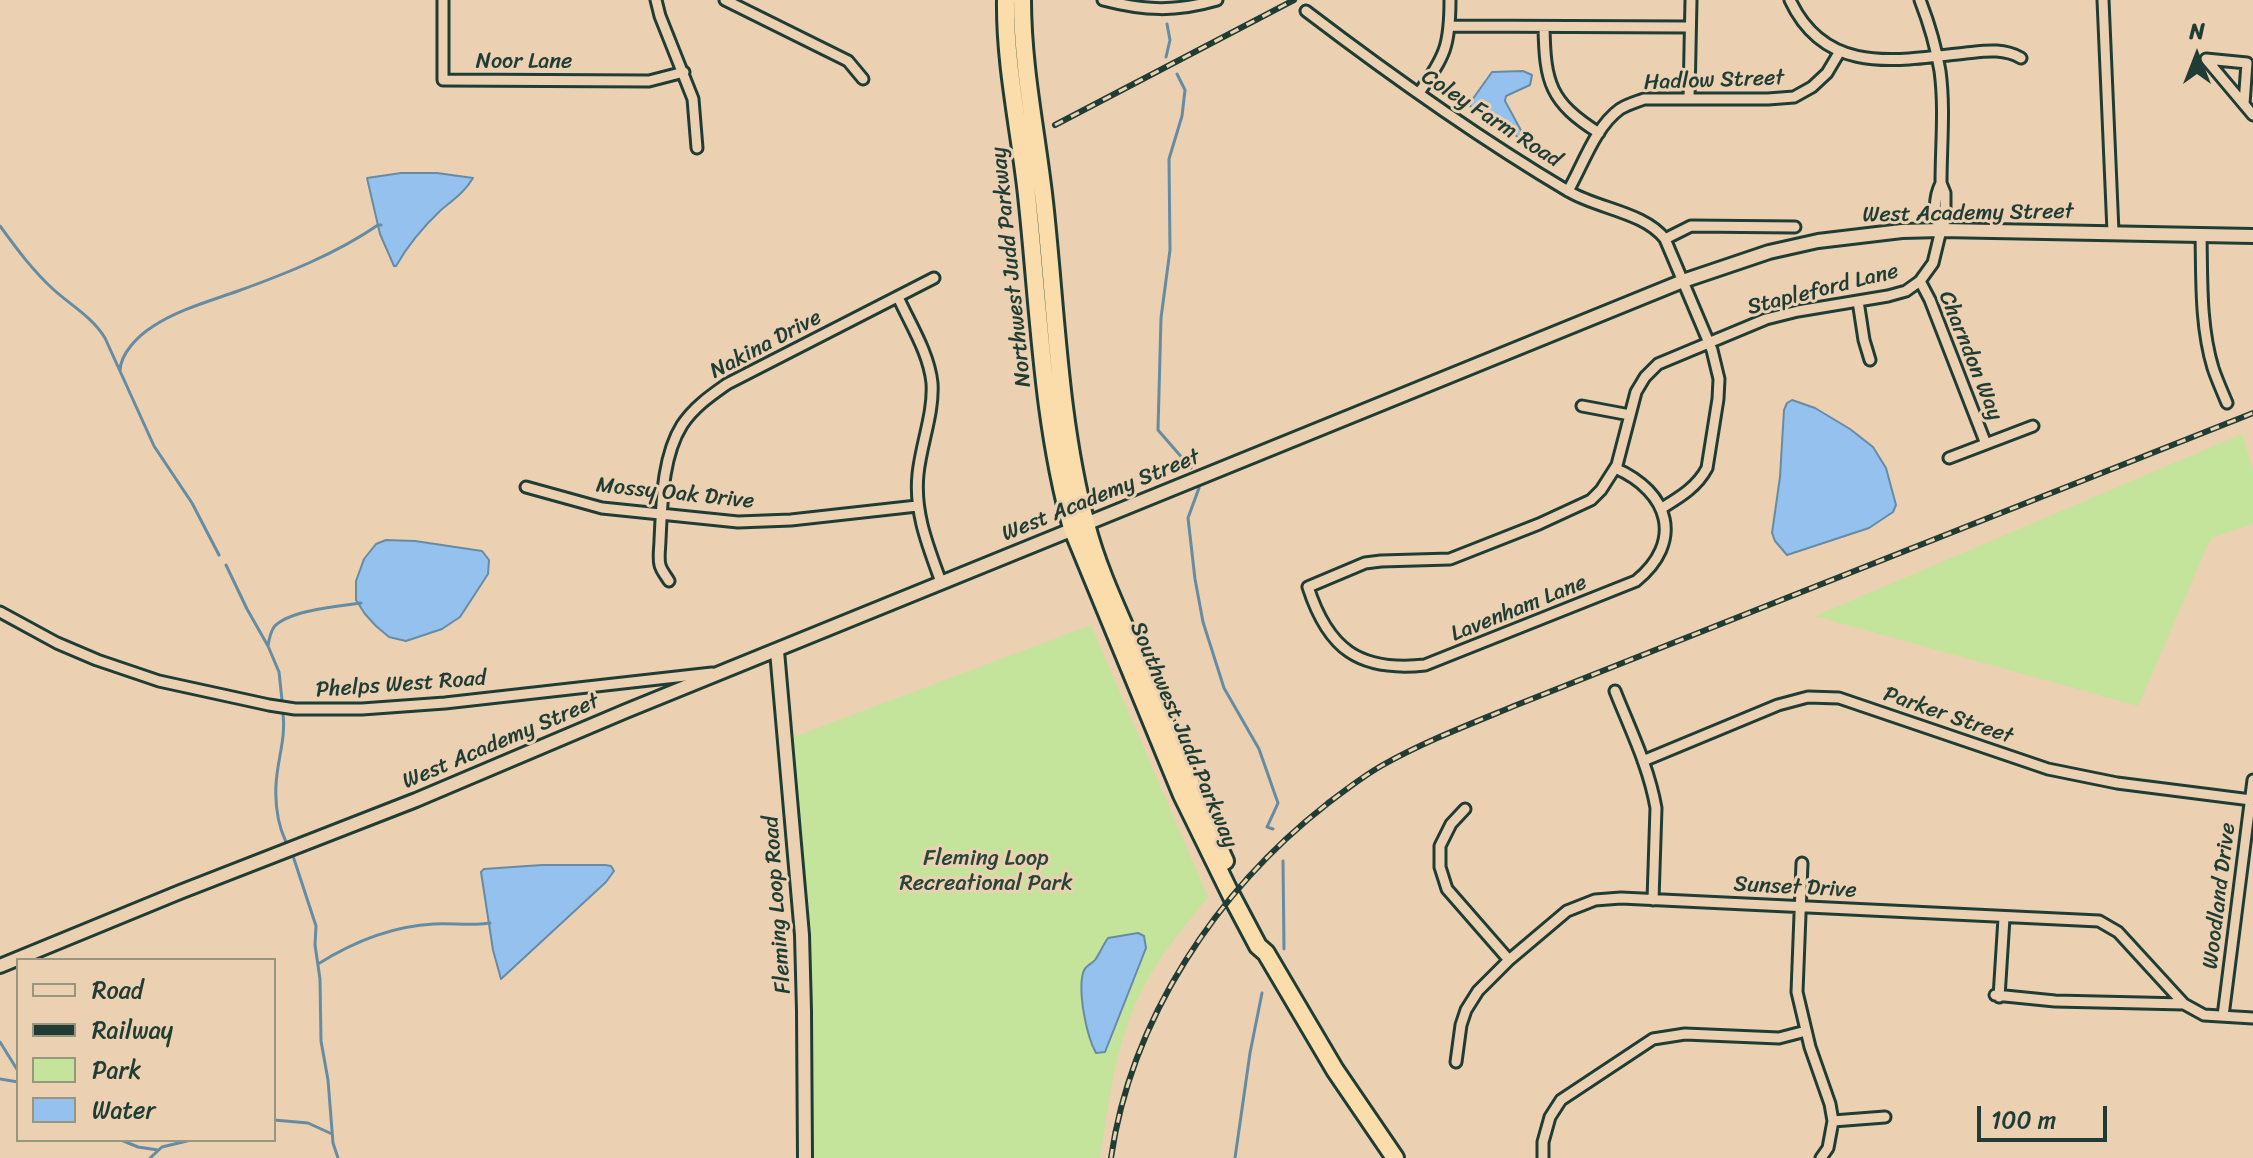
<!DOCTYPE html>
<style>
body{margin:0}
#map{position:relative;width:2253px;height:1158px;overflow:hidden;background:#ebd1b2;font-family:Sriracha,sans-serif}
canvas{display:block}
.legend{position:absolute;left:16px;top:958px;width:260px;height:184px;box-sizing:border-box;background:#ebd1b2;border:2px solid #999680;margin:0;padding:10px 14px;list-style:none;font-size:24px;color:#1f3d34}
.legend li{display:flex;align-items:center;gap:16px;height:40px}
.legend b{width:40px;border:2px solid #999680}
.north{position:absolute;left:2157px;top:16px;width:80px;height:80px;-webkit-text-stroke:6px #ebd1b2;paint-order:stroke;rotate:0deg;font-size:22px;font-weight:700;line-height:32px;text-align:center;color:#1f3d34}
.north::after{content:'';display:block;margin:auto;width:28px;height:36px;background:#1f3d34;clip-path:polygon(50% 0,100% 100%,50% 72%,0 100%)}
.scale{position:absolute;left:1977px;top:1106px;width:130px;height:36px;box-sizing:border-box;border:4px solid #1f3d34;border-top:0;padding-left:10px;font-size:24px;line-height:28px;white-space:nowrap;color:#1f3d34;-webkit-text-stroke:6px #ebd1b2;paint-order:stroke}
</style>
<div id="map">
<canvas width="2253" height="1158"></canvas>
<ul class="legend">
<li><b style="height:10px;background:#ebd1b2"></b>Road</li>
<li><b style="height:10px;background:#1f3d34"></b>Railway</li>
<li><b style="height:22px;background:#c4e39b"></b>Park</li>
<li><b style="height:22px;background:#95c1ef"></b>Water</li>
</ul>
<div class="north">N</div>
<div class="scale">100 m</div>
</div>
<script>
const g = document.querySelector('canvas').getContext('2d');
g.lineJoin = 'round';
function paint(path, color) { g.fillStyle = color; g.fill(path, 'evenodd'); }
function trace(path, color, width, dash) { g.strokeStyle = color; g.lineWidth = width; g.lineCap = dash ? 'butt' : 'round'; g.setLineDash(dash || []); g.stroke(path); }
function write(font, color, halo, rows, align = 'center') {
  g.font = font + ' Sriracha,sans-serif'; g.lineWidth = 6; g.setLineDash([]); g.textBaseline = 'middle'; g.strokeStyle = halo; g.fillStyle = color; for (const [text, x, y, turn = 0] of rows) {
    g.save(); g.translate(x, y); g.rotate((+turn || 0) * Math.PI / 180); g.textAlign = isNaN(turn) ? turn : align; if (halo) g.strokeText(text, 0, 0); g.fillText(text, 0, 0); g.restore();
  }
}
paint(new Path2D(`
 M2242,434L2253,470V524L2211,538L2138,706L1815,616Z
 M1091,625L1208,897C1190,920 1170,943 1155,967C1118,1024 1110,1093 1100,1158H806L786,740Z`), '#c4e39b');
const water = new Path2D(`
 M1523,71L1532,75L1530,85L1506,96L1505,101L1523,134L1521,139L1470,106L1472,100L1492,72Z
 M401,173H437L473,178C465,192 453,200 441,210C423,227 408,245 396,266H394L380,234L367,178Z
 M1792,400L1815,408L1850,429L1873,447L1886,468L1896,505L1893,512L1869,528L1787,555L1775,541L1772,533L1780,477L1784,410L1787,403Z
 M386,540L415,541L482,551L489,560L488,574L460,617L442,629L406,641L389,637L376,626L365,614L356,600V581L364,559L376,544Z
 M542,865H605L611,866L614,871L606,882L501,979L493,950L481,872L484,869Z
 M1138,933L1144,936L1146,948L1105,1052L1096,1053C1086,1035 1078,992 1083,973C1085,965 1091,965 1095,960C1100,953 1103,945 1108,938Z`);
paint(water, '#95c1ef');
trace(water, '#668ca4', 2);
trace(new Path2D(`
 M1166,57L1170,40L1167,24
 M1177,74L1185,90L1182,116L1169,159L1170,250L1161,318L1158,430L1191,468
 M0,226C16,248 33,271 54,290C72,306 92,317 105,338L154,446L192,503L219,555
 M120,371C120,354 138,336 152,327C177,310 210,301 238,291C285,274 336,254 378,225H381
 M1199,488L1188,518L1195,579L1203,622L1224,688L1259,749L1278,803L1267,827L1273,829
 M226,565L247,609L268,646L279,672L282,700
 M268,646C269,640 270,633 274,627C288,610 341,606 361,603
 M283,714C286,739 277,761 276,785C275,804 278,825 286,842
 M293,856L316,926L315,945L320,979L321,1041L328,1080L333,1143L338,1158
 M1283,861L1284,949
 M318,964C353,942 393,926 434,924C453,923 472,926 490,923
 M0,1042L18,1071
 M0,1079L18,1082
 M274,1120L308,1123L332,1134
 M121,1140L138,1147L158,1150
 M150,1158L162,1147L191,1140
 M1235,1158L1250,1053L1262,993`), '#668ca4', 3);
const street = new Path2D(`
 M443,0V80L649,81L684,72
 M656,0L660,16L693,99L697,148
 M725,0L848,61L863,79
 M1103,0C1145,11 1176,12 1217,0
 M1790,0C1826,77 1898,60 1966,53C1986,51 2003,48 2021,58
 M2103,0L2113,232
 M1306,11C1390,75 1477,137 1568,191C1598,209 1644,212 1665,239L1712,350L1719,379L1718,399L1707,468C1697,487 1680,497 1662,508
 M1450,26L1690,27
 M1544,27C1545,83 1550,102 1599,133
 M1419,93C1445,55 1450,47 1450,0
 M1689,98L1691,0
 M2244,104L2247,63L2206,59L2253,115
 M1568,191C1583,165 1595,127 1620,109C1628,104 1636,102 1644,99H1768L1794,97L1812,87L1827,73L1840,51
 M1941,230C1933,216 1934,197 1941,183
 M2201,235C2202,278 2200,325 2213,368C2217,380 2222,391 2227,403
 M1665,239L1691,226L1795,227
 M1920,281L1930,300L1986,444
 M898,297C910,324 929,353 932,383C934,413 921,444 918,474C914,513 928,546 941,582
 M1858,301L1864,340L1870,360
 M1582,406L1630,415
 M1949,458L2033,426
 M1615,468C1670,492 1684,542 1636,581L1425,665C1359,672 1328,649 1308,587L1365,563L1381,561L1450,559L1539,524L1591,500L1601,490L1617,465L1636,392L1645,377L1658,364L1766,319L1798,311L1888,296L1906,291L1920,281L1933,263L1941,230L1945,221V193L1941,183C1941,146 1945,108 1940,71C1936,47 1929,23 1920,0
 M526,487L602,508L738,522L791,520L917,506
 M669,581C666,576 661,570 660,565C658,558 660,547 660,540C662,503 662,457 682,425C694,407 710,396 727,384L934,278
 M0,612L57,643L97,660L159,681L269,705L295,709H362L445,703L712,673
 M1615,691C1630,729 1649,767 1656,808L1653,900
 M1643,761L1778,705L1808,697L1839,698L2048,769L2117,783L2251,800
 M1465,809L1451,824L1440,846V867L1447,889L1509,960
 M1802,863L1797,992L1810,1047L1830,1104L1833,1121L1828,1148L1821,1158
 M1995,995L2055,1001L2184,1004L2204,1015L2253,1018
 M1999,997L2004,918
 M2223,1016L2253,780
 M1456,1062L1461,1025L1466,1010L1478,991L1509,960L1567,911L1595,900L1621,898L2099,921L2118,932L2184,1004
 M1833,1121L1885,1117
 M1543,1158V1142L1550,1117L1561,1100L1653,1039L1685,1034L1779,1038L1806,1031`);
const secondary = new Path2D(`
 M777,651L802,935L804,1011L805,1158
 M0,966L180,892L416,800L626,711L1683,281L1769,252L1818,241L1902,231L1941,230L2253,236`);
const highway = new Path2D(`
 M1006,0C1005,65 1020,130 1027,195C1039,305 1042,421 1072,528L1182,795L1231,895L1258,946L1266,953L1335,1070L1395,1158
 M1022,0C1022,71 1038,141 1045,211C1056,315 1059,422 1086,524C1098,571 1120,615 1139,660C1167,727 1194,794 1225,861`);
trace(street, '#1f3d34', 15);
trace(secondary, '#1f3d34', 18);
trace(highway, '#1f3d34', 22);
trace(street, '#ebd1b2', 9);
trace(secondary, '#ebd1b2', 12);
trace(highway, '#fbddab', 16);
const rail = new Path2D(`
 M1055,125L1294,0
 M1111,1158C1131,1019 1217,890 1327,804C1344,791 1362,777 1381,766C1425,741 1473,723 1519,704L2253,413`);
trace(rail, '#1f3d34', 6);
trace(rail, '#ebd1b2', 3, [9]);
write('22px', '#1f3d34', '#ebd1b2', [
 ["Noor Lane",524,62],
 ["Hadlow Street",1714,81,-2],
 ["Coley Farm Road",1491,119,33],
 ["West Academy Street",1968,214,-1],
 ["Northwest Judd Parkway",1012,267,-96],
 ["Stapleford Lane",1823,290,-14],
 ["Nakina Drive",766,345,-28],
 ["Charndon Way",1970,356,68],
 ["Mossy Oak Drive",675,494,6],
 ["West Academy Street",1101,496,-22],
 ["Lavenham Lane",1519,609,-22],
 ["Phelps West Road",401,685,-4],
 ["Parker Street",1948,716,19],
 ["Southwest Judd Parkway",1183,735,67],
 ["West Academy Street",501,742,-23],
 ["Sunset Drive",1795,888,3],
 ["Woodland Drive",2220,896,-83],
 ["Fleming Loop Road",778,905,-94]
]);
write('22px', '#274539', '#ebd1b2', [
 ["Fleming Loop",986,859],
 ["Recreational Park",986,884]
]);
</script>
